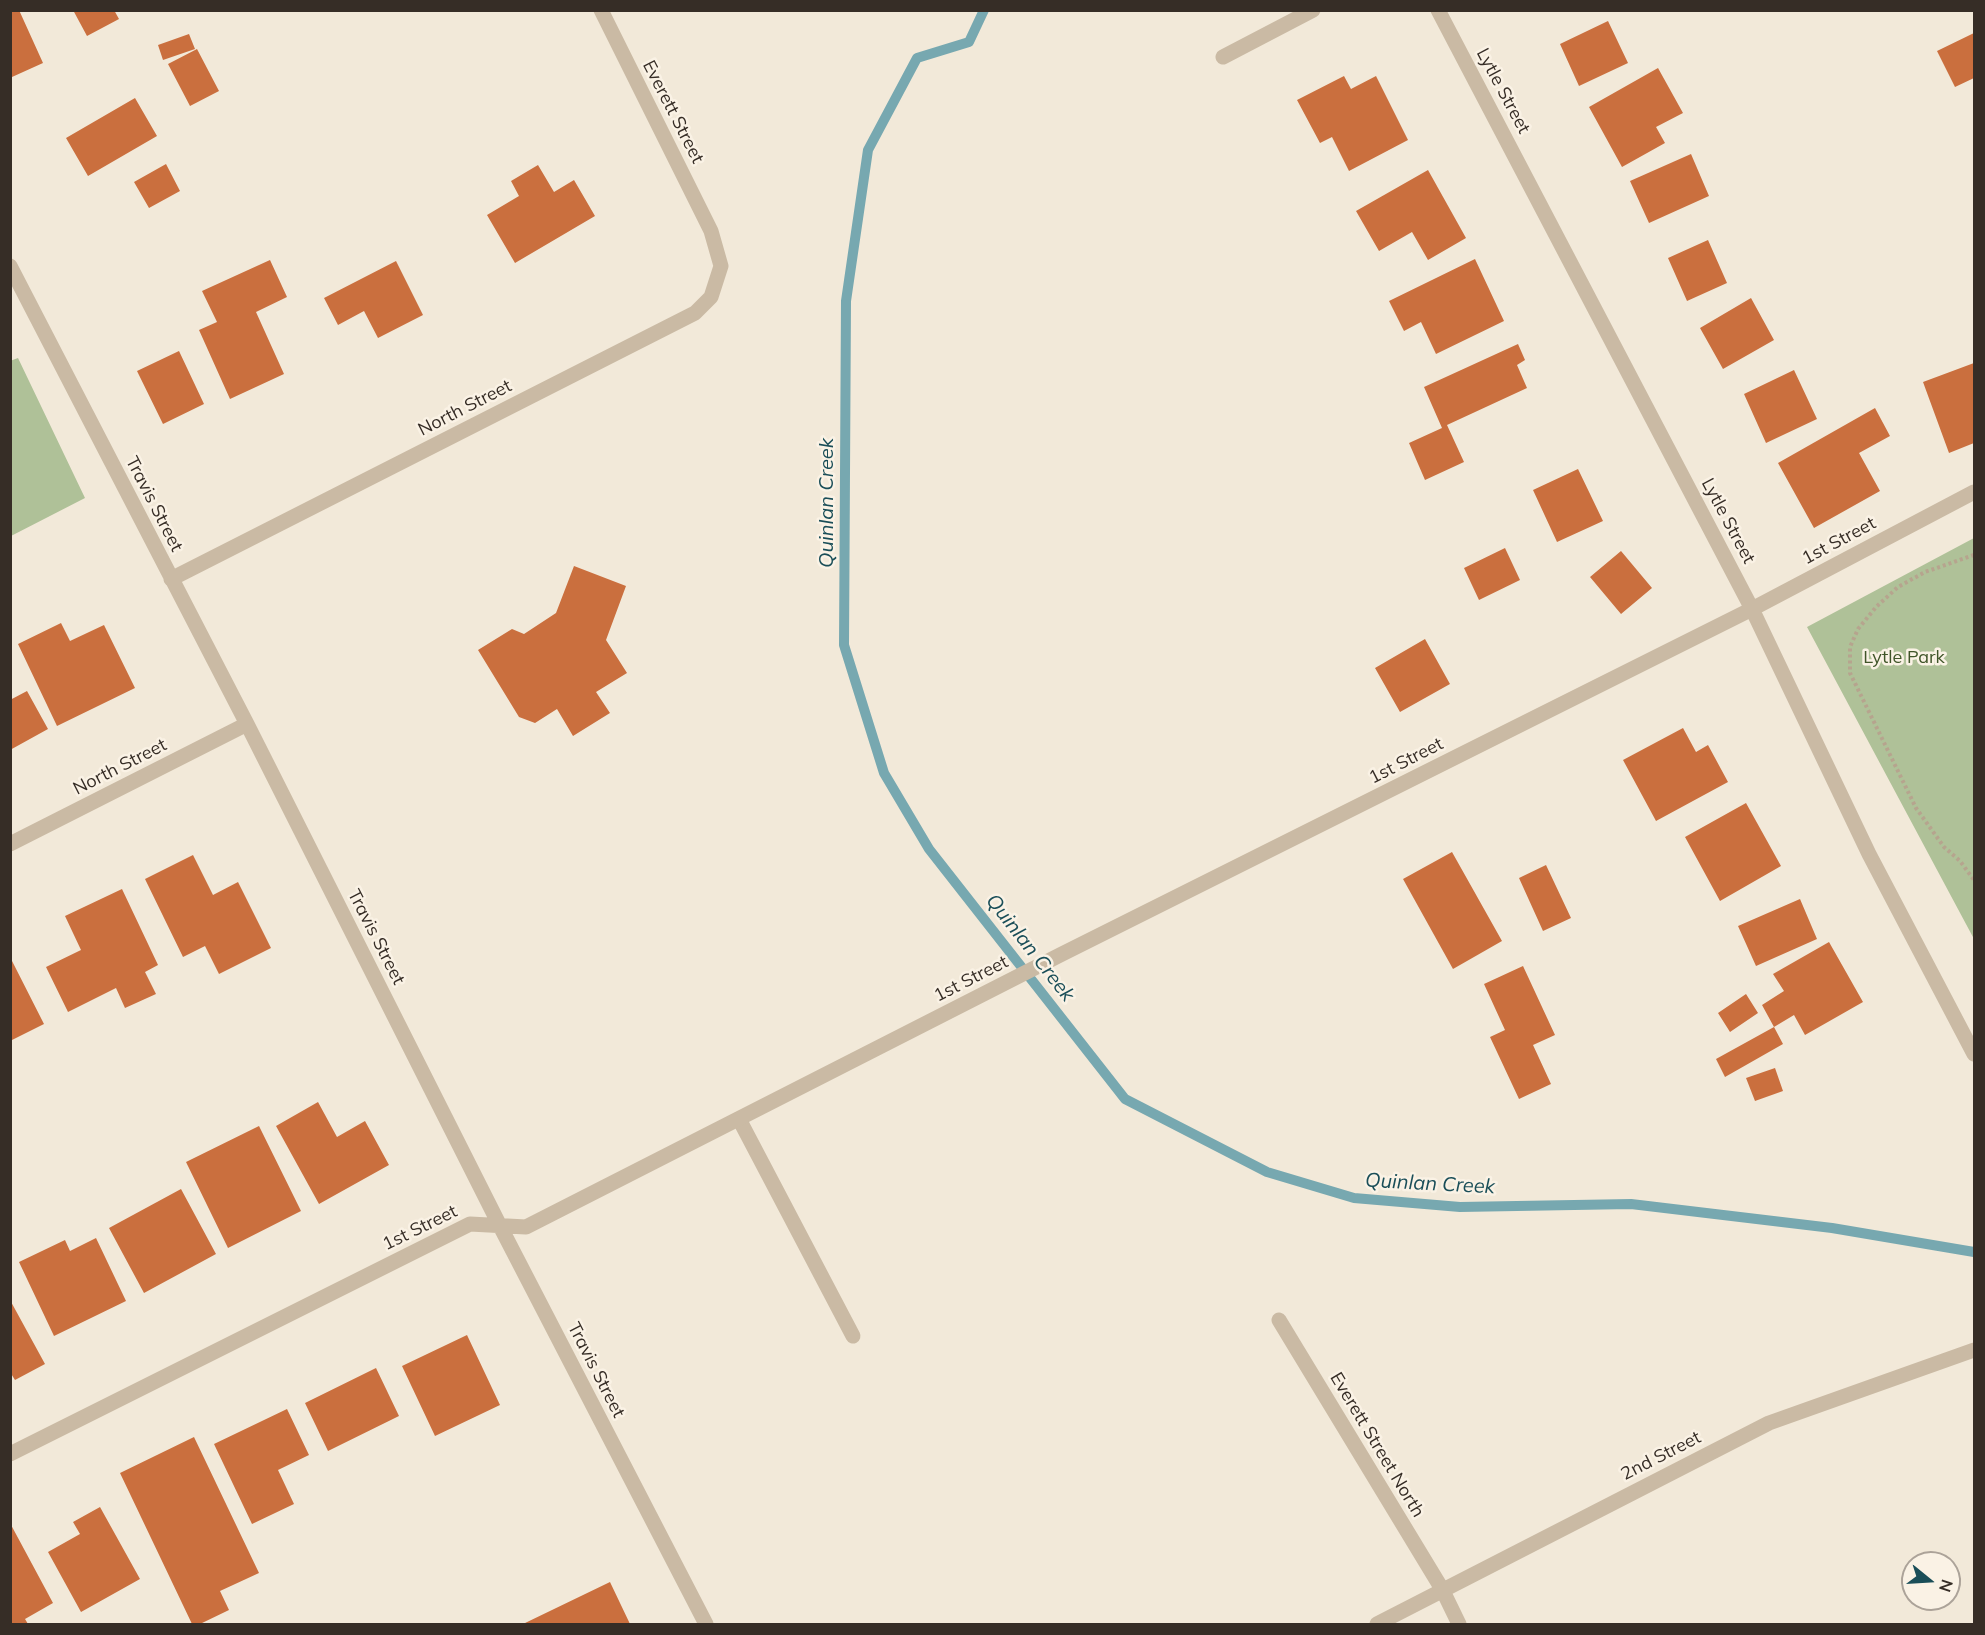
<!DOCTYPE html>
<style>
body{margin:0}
#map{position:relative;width:1985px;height:1635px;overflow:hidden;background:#f2e9d9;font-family:Mulish,sans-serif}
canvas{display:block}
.frame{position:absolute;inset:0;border:12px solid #362d26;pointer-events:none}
.north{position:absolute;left:1901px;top:1551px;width:60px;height:60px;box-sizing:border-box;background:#faf2e5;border:2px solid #aca399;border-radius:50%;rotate:108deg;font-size:16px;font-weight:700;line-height:24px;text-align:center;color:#362d26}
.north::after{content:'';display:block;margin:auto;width:21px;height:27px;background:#1a4e58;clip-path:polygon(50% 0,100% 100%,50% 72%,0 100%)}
</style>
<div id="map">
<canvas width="1985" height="1635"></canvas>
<div class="frame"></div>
<div class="north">N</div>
</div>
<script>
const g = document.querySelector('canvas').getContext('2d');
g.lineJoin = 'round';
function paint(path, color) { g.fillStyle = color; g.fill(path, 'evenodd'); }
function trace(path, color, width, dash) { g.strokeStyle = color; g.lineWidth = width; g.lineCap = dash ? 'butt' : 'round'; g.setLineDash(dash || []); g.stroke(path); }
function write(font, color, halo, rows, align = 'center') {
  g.font = font + ' Mulish,sans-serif'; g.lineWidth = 5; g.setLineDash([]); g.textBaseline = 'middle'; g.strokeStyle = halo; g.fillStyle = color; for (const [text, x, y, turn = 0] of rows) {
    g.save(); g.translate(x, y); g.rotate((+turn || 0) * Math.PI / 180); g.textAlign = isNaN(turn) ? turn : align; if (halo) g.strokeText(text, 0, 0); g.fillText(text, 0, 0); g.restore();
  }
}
paint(new Path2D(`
 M18,358L85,498L11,536L10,361Z
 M1974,538V939L1807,627Z`), '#afc198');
trace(new Path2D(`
 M984,10L969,42L917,58L868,150L846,301L844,645L884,773L929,849L1125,1099L1267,1172L1354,1198L1460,1207L1631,1204L1832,1228L1974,1252`), '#77a8b0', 10);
paint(new Path2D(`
 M10,10H19L43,63L12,77Z
 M73,10H114L119,19L87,36Z
 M1608,21L1628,63L1579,86L1560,44Z
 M1974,33V78L1955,87L1937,51Z
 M189,34L195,49L163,60L158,45Z
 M197,49L219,91L190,106L168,64Z
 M1658,68L1683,113L1656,127L1665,143L1622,167L1589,107Z
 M1344,76L1351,89L1376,76L1408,140L1349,171L1332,137L1320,143L1297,100Z
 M135,98L157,136L88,176L66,138Z
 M1691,154L1709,196L1649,223L1630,181Z
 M166,164L180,191L149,208L134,182Z
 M538,165L554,192L574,180L595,216L515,263L487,215L519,196L511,181Z
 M1428,170L1466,238L1428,260L1412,232L1379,251L1356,211Z
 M1708,240L1727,283L1687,301L1668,258Z
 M1475,259L1504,321L1436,354L1421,322L1404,331L1389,301Z
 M270,260L287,297L256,312L284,374L230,399L199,330L217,322L202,291Z
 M396,261L423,315L378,338L364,311L338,325L324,298Z
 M1751,298L1774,340L1723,369L1700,328Z
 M1518,344L1525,360L1517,365L1527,388L1447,425L1464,462L1425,480L1409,443L1442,428L1424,387Z
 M179,351L204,404L163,424L137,371Z
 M1974,363V443L1949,453L1923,382Z
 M1794,370L1817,419L1766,443L1744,394Z
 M1875,408L1890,436L1859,453L1880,491L1814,528L1778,463Z
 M1578,469L1603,521L1557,542L1533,490Z
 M1505,548L1520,580L1479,600L1464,568Z
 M1621,551L1652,588L1621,614L1590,577Z
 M574,566L626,586L606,640L627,673L596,692L610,713L573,736L557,709L535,723L519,717L478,650L512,629L524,634L556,613Z
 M61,623L70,641L104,625L135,688L57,726L18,644Z
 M1425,639L1450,684L1400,712L1375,668Z
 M27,691L48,729L10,750V700Z
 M1683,728L1696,752L1708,745L1728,782L1656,821L1623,760Z
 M1746,803L1781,866L1720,901L1685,837Z
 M1452,852L1502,941L1453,969L1403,879Z
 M193,855L213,895L238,882L271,948L219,974L205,946L183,957L145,879Z
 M1546,865L1571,918L1543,931L1519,878Z
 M122,889L158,965L145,972L156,994L125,1008L116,988L68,1012L46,967L81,950L65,916Z
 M1800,899L1817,939L1756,966L1738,926Z
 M1829,942L1863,1002L1805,1035L1794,1015L1774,1027L1762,1005L1784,991L1773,974Z
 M10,957L44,1024L10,1041Z
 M1523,966L1555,1035L1533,1045L1551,1084L1519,1099L1490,1037L1505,1030L1484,984Z
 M1746,994L1758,1013L1730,1032L1718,1013Z
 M1774,1027L1783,1044L1725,1077L1716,1059Z
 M1775,1068L1783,1091L1755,1101L1746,1078Z
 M318,1102L337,1137L365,1121L389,1165L319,1204L276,1126Z
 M259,1126L301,1211L228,1248L186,1162Z
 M181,1189L216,1254L144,1293L109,1228Z
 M96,1238L126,1301L54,1336L19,1262L65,1240L70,1251Z
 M10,1300L45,1364L15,1380L10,1372Z
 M467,1335L500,1405L435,1436L402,1366Z
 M376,1368L399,1416L328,1451L305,1403Z
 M287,1409L309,1455L278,1470L294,1504L252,1524L214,1444Z
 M194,1437L259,1573L220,1591L229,1610L200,1624H192L120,1473Z
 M100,1507L140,1579L81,1612L48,1552L80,1534L73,1522Z
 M10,1523L53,1603L25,1619L28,1624H10Z
 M610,1582L630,1624H523Z`), '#ca6f3e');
trace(new Path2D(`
 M1974,555L1925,572L1898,587L1877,606L1858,629L1850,647V673L1916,808L1944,847L1960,861L1974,880`), '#b6a48e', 4, [3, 3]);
trace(new Path2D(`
 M739,1119L853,1336`), '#cabaa4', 15);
trace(new Path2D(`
 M1438,10L1752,609L1869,854L1974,1054
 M1223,57L1313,10
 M10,266L247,724L500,1226L706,1624
 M171,579L695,313L711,297L721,266L711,231L601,10
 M10,844L247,724
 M1279,1320L1442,1589L1459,1624
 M10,1454L470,1224L526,1227L1062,954L1752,609L1974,492
 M1377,1624L1769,1423L1974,1350`), '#cabaa4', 15);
write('18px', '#362d26', '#faf2e5', [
 ["Lytle Street",1503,91,62],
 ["Everett Street",673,112,63],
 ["North Street",465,408,-27],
 ["Travis Street",154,504,63],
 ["Lytle Street",1728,521,62],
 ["1st Street",1839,541,-28],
 ["1st Street",1406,761,-27],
 ["North Street",120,767,-27],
 ["Travis Street",376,937,63],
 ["1st Street",971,979,-27],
 ["1st Street",420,1228,-26],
 ["Travis Street",596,1370,63],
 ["Everett Street North",1377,1445,59],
 ["2nd Street",1661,1456,-27]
]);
write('18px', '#405529', '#faf2e5', [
 ["Lytle Park",1904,658]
]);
write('italic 20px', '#1a4e58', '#faf2e5', [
 ["Quinlan Creek",827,503,-90],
 ["Quinlan Creek",1030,948,52],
 ["Quinlan Creek",1430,1184,3]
]);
</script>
